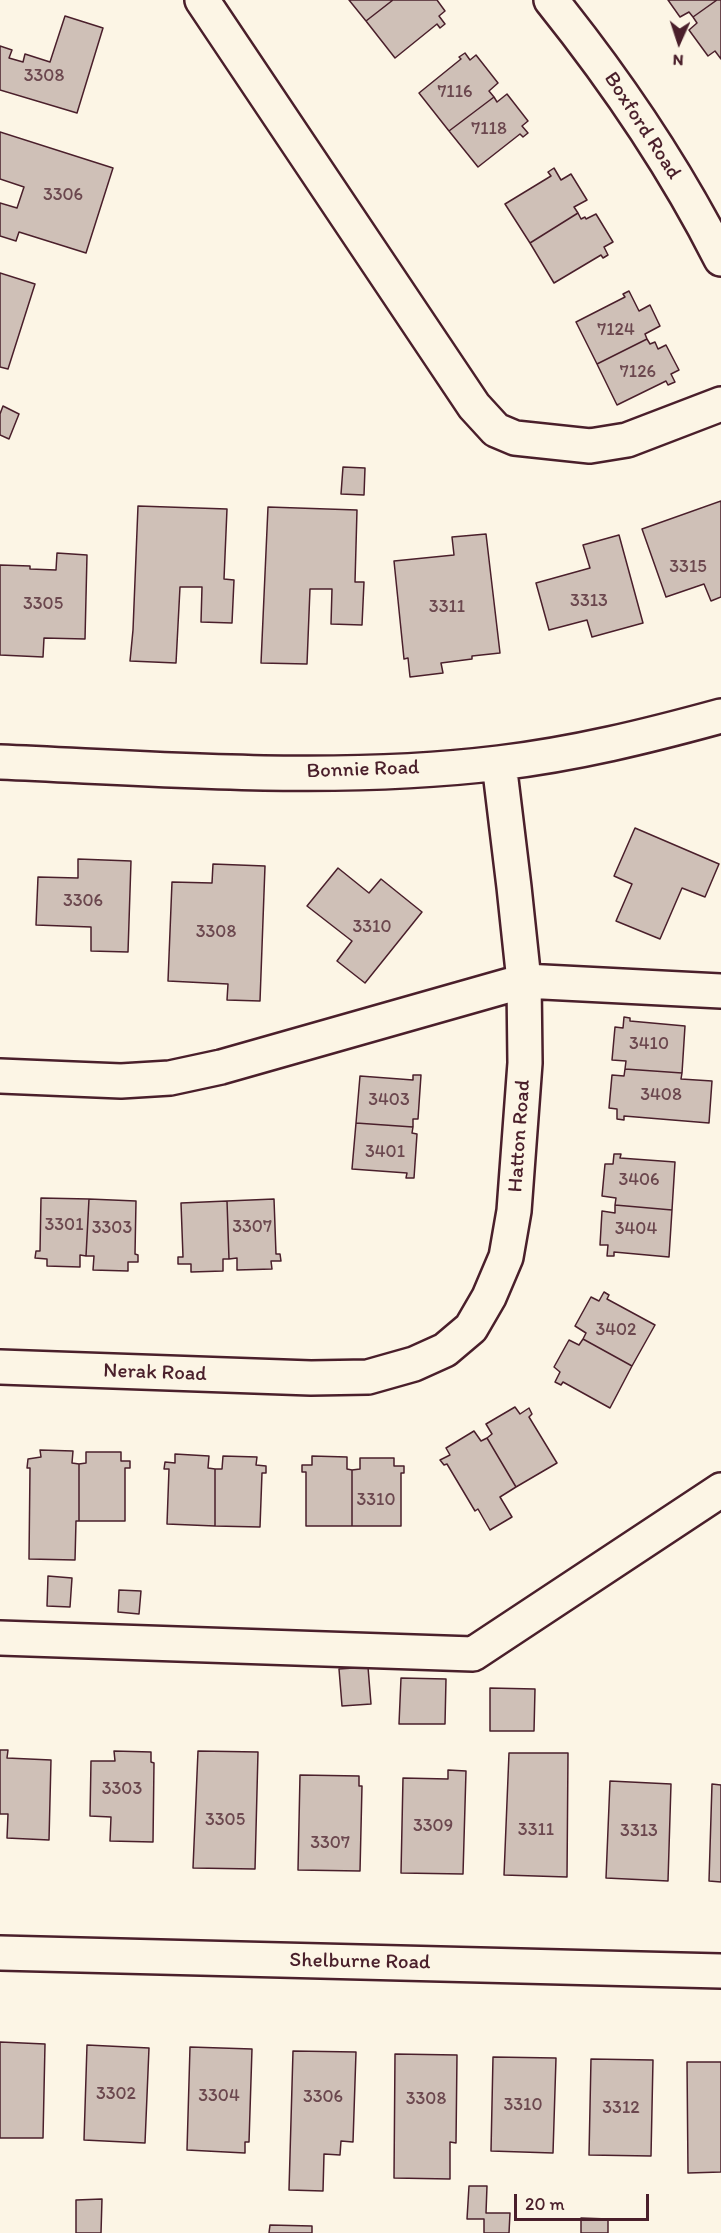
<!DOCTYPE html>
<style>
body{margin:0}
#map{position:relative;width:721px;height:2233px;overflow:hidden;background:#fcf5e5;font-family:Itim,sans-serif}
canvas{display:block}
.north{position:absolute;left:649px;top:12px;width:60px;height:60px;-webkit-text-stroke:4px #fcf5e5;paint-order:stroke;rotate:183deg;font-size:16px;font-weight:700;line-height:24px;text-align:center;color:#4a1f2b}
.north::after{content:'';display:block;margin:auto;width:21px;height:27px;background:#4a1f2b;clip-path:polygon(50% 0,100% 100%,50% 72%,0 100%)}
.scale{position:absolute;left:514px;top:2194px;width:135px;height:27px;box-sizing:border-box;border:3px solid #4a1f2b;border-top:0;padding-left:8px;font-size:18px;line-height:21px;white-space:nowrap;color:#4a1f2b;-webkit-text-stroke:4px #fcf5e5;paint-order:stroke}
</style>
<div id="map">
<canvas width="721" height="2233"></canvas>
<div class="north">N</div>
<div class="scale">20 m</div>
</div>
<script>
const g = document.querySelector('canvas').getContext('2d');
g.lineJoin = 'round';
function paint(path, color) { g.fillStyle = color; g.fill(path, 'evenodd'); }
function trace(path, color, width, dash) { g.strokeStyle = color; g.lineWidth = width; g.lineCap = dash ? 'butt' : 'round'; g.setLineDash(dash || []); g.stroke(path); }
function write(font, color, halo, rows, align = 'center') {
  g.font = font + ' Itim,sans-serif'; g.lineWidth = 6; g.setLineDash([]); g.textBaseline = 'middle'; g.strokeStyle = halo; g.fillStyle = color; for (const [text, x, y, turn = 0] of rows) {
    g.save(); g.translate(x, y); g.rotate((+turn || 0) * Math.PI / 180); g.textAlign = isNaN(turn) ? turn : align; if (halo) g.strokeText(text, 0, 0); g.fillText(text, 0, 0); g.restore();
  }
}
const building = new Path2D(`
 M349,0H393L366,21Z
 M393,0H437L445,11L439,16L445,24L440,28L437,24L395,58L366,21Z
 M668,0H717L693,17L689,12L680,17Z
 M717,0H721V59L715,51L708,56L689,30L697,23L693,17Z
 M65,16L103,28L77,113L0,90V46L12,50L9,58L23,62L25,54L50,62Z
 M465,53L470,60L476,55L498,83L489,91L494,97L449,131L419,93L461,59L459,57Z
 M507,94L528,121L522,126L528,133L523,137L520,134L478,167L449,131L494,97L497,102Z
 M0,132L113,168L86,253L19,232L16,241L0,236V203L17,208L24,187L0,179Z
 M554,168L561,180L571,174L587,200L574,207L578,213L530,243L505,204L551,176L548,172Z
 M578,213L581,219L585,217L586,219L596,214L613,242L604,247L608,255L603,258L601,255L554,283L530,243Z
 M0,273L35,284L8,369L0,367Z
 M629,291L639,311L650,305L660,326L645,334L647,339L597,364L576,322L625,297L623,294Z
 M647,339L650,344L655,342L658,349L666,345L679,370L671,374L675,382L668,385L666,381L617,405L597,364Z
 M3,406L19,414L9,439L0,435V414Z
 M343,467L365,468L364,495L341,494Z
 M721,501V597L711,601L704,584L666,597L642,529Z
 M138,506L227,509L224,579L234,580L232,623L201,622L202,587H180L176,663L130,661L133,630Z
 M268,507L357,510L355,582H364L362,625L331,624L332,589H310L307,664L261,663Z
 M486,534L500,653L472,656V659L441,663L443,673L410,677L408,658L404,659L394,561L454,555L452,537Z
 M619,535L643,623L592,637L587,620L549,630L536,583L590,568L583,545Z
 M57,553L87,555L85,639L44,638L43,657L0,655V565L30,566V569L56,570Z
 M635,828L719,864L705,897L682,888L660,939L616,921L632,884L614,876Z
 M78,859L131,861L128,952L91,951V927L36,925L38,877L78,878Z
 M213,864L265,866L260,1001L227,1000L228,984L168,981L172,882L212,883Z
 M338,868L369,893L381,879L422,912L365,983L337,961L352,941L307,906Z
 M624,1017L630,1018V1021L685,1026L682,1073L625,1069L626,1061L612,1060L615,1027L623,1028Z
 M625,1069L682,1073L681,1079L712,1081L709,1123L624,1116V1120L617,1119V1109L609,1108L612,1075L624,1076Z
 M413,1075H421L418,1119H413V1127L356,1123L360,1076L413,1080Z
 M356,1123L413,1127L412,1133L417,1134L414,1178H406L407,1173L352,1169Z
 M614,1154H621L620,1158L675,1162L672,1210L615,1205L616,1198L602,1196L605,1164H613Z
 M41,1198L89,1199L86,1256L80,1255V1267L47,1266V1259L35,1258L36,1251H40Z
 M89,1199L136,1201L135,1254L138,1255V1262H128V1271L93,1270L94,1256H86Z
 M274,1199L276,1254H280L281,1261H271L272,1269L237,1270V1258L229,1259L227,1201Z
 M227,1201L229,1259H223V1271L191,1272V1264H178V1257H183L181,1203Z
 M615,1205L672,1210L669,1257L614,1252V1256H607L608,1245H600L602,1211L615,1213Z
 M604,1292L609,1295L607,1299L655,1325L632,1366L583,1339L586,1333L575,1326L591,1297L599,1301Z
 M583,1339L632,1366L610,1408L563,1382L561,1385L555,1382L560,1372L554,1367L569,1340L579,1345Z
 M515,1407L520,1414L529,1408L532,1414L529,1417L557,1463L516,1487L487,1438L492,1434L486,1424Z
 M474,1431L481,1441L487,1438L516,1487L500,1497L512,1517L490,1530L478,1509L475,1511L447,1464L444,1465L440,1460L450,1455L446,1448Z
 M40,1450L73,1451L72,1463L79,1464V1521H76L75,1560L29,1559L30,1468H27L28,1459L41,1457Z
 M86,1452H121V1461H130V1468H125V1521H79V1464L86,1463Z
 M175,1454L209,1456L208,1468L215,1469V1526L167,1524L169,1469H164L165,1462L175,1463Z
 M223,1456L257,1457L256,1465L266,1466V1473H262L260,1527L215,1526V1469H222Z
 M312,1456L347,1457V1469L352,1470V1526H306V1472H302V1465H312Z
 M360,1458H394V1466H404V1473H401V1526H352V1470L360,1469Z
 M48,1576L72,1578L70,1607L47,1606Z
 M119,1590L141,1591L139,1614L118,1612Z
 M368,1667L371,1704L342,1706L339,1669Z
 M401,1678L446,1679L445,1724H399Z
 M490,1688L535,1689L534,1731H490Z
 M0,1750H8L7,1758L51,1760L49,1840L7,1838L8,1814H0Z
 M114,1751L151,1752V1762L154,1763L153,1842L110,1841L111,1817L90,1816L91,1761H115Z
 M198,1751L258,1752L255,1869L193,1868Z
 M509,1753H568L567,1877L504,1875Z
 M448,1770L466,1771L463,1874L401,1873L403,1778L448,1779Z
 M300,1775L359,1776V1786H362L360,1871L298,1870Z
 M610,1781L671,1784L668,1881L606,1878Z
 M712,1784L721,1785V1882L709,1881Z
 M0,2042L45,2044L43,2138H0Z
 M87,2045L149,2048L145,2143L84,2140Z
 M190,2047L252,2049L249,2142H245V2153L187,2150Z
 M293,2051L356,2052L353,2142L341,2141L340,2155L324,2154L323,2191L289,2190Z
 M395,2054L457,2055L456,2143L450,2142V2179L394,2178Z
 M493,2057L556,2058L553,2153L491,2151Z
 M591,2059L653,2060L651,2156L589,2155Z
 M687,2062H721V2172L688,2173Z
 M469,2186H487L486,2213H510L509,2233H484V2219H467Z
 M102,2199L101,2233H76V2200Z
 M581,2218L608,2219V2233H581Z
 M270,2225L312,2226V2233H269Z`);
paint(building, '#cfc0b7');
trace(building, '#4a1f2b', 1.5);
const minor = new Path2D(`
 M202,0L474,406L496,430L515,438L590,446L627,440L721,404
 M551,0C616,81 674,166 721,259
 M0,762C166,769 334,783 499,763C575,754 648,736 721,716
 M0,1076L121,1081L170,1078L221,1067L524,981L721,991
 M0,1367L311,1378L368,1377L414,1364L445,1350L471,1328L489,1297L506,1257L514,1211L525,1063L524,981L514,887L499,763
 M0,1638L473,1654L721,1490
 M0,1953L721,1971`);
trace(minor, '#4a1f2b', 38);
trace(minor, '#fcf5e5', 33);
write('18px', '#6b474e', null, [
 ["3308",44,76],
 ["7116",455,92],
 ["7118",489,129],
 ["3306",63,195],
 ["7124",616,330],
 ["7126",638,372],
 ["3315",688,567],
 ["3313",589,601],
 ["3305",43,604],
 ["3311",447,607],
 ["3306",83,901],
 ["3310",372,927],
 ["3308",216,932],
 ["3410",649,1044],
 ["3408",661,1095],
 ["3403",389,1100],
 ["3401",385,1152],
 ["3406",639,1180],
 ["3301",64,1225],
 ["3307",252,1227],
 ["3303",112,1228],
 ["3404",636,1229],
 ["3402",616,1330],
 ["3310",376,1500],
 ["3303",122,1789],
 ["3305",225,1820],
 ["3309",433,1826],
 ["3311",536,1830],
 ["3313",639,1831],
 ["3307",330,1843],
 ["3302",116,2094],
 ["3304",219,2096],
 ["3306",323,2097],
 ["3308",426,2099],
 ["3310",523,2105],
 ["3312",621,2108]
]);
write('21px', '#4a1f2b', '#fcf5e5', [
 ["Boxford Road",642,126,57],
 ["Bonnie Road",363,770,-2],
 ["Hatton Road",520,1136,-86],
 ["Nerak Road",155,1373,2],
 ["Shelburne Road",360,1962,1]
]);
</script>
